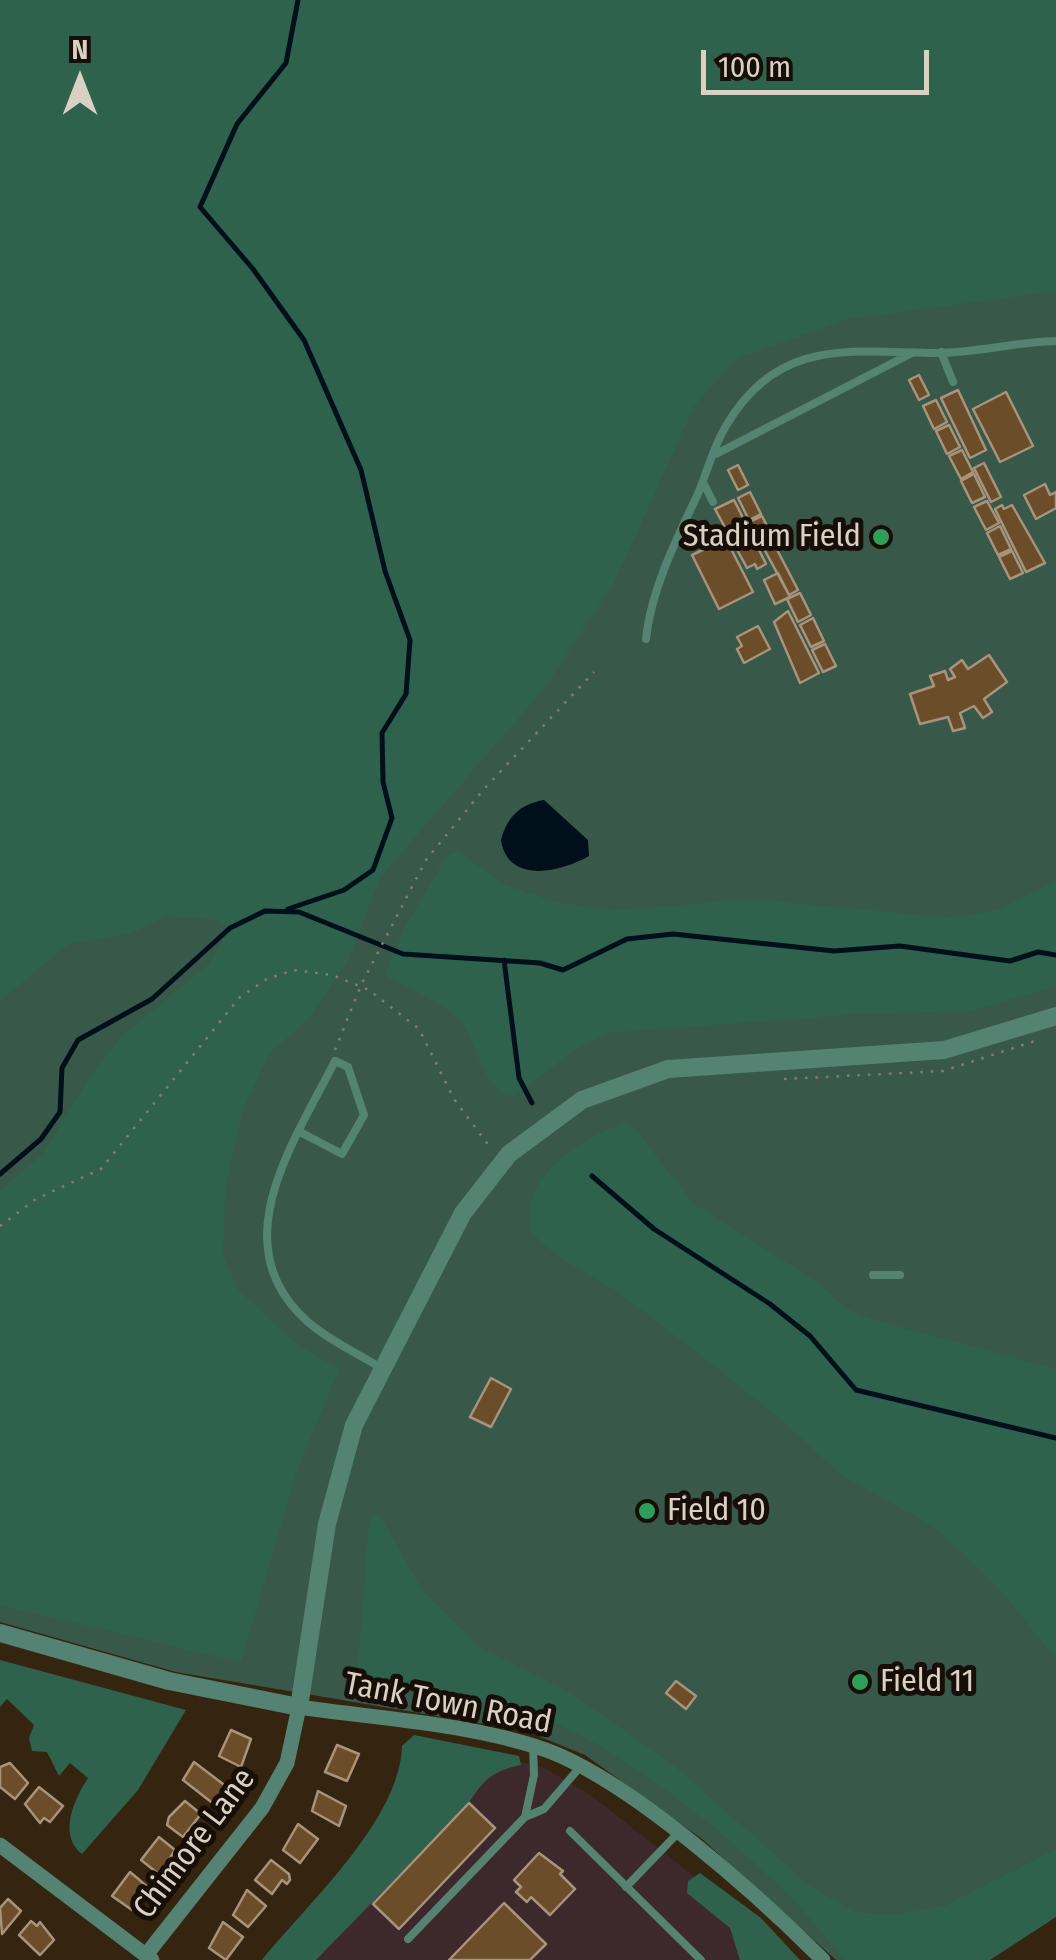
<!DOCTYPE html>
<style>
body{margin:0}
#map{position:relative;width:1056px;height:1960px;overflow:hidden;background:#352410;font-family:"Fira Sans Condensed",sans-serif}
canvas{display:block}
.north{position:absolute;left:30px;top:30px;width:100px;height:100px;-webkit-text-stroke:8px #170f07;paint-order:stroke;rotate:0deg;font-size:28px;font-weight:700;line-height:40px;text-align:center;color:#dbd0c4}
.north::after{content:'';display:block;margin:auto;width:35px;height:45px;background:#dbd0c4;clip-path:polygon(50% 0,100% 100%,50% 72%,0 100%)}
.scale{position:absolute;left:701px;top:50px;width:228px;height:45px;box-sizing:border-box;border:5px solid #dbd0c4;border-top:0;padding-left:12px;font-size:30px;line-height:35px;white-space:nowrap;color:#dbd0c4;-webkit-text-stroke:8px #170f07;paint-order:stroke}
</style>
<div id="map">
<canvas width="1056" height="1960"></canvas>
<div class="north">N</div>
<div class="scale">100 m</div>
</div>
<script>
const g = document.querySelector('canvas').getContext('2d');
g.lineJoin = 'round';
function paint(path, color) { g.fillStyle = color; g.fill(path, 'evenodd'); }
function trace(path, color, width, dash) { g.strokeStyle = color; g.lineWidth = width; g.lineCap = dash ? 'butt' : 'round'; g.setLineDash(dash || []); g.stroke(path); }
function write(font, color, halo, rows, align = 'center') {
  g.font = font + ' "Fira Sans Condensed",sans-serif'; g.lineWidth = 10; g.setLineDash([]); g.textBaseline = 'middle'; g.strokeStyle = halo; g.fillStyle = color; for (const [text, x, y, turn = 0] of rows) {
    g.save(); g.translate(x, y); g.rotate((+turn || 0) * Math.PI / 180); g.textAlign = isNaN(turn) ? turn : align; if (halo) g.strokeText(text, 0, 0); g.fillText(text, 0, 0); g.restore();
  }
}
paint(new Path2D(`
 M486,1753L545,1768L592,1796L753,1923L790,1960H290Z`), '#3d292c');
paint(new Path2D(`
 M1056,275V1906L906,1960H836L702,1839L585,1755L526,1731L176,1672L0,1622V949L724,281Z`), '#38594a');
paint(new Path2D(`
 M0,0H1056V291L849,319L738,358L694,406L614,583L543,690L381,876L348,960L309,1018L270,1053L243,1109L225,1190L223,1255L238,1290L296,1344L339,1369L296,1473L241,1662L0,1605V1191L43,1154L92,1074L122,1036L209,964L230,928L215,920L167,916L131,933L68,944L0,1001Z
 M458,851L505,885L555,902L615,911L749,899L951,918L998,910L1056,881V986L971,1011L857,1014L608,1033L578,1048L512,1097C481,1088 479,1044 460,1021C442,1001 408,989 385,975L404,929L447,856Z
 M624,1123L635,1129L694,1204L817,1282L845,1308L870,1319L1056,1369V1658L997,1586L936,1528L839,1474L788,1425L698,1353L618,1292L556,1255L533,1234C514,1180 580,1139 624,1123Z
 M375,1515L381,1517L422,1590L481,1648L567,1691L672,1764L811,1887L856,1912L892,1915L945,1906L1056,1849V1917L990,1960H844C790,1883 662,1777 578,1734C517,1702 438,1696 370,1684L361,1676L358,1664L369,1523Z
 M0,1660L186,1710L138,1790L82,1854C57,1835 75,1798 88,1778L70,1763L59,1776L47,1752L32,1751L29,1738L34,1725L7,1699L0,1707Z
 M414,1735L519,1756L521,1765C494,1770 483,1780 469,1803L316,1960H262C308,1903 400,1820 402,1746Z
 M700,1873L761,1918L800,1960H740L730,1928L687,1893L688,1881Z`), '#2f624d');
paint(new Path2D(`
 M544,800L588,840L589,856C561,872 508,885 501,840C507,817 520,804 544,800Z`), '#00101a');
trace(new Path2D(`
 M288,909L344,890L373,870L392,818L383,782L382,733L406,694L410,640L385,571L361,470L304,340L253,269L200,207L237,124L286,63L298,0
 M504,960L519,1078L532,1103
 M0,1174L41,1139L60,1112L62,1068L78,1040L152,999L230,928L265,911L299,912L403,954L540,963L563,970L627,939L673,934L834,951L900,946L1010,961L1038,952L1056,955
 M592,1176L654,1229L770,1304L810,1336L856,1390L1056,1438`), '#00101a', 5);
const building = new Path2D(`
 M919,375L929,395L919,400L909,380Z
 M958,390L986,450L970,458L941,398Z
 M1006,392L1033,446L1000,462L973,409Z
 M936,400L947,422L934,429L923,406Z
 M949,425L960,447L947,454L936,431Z
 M962,450L973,472L961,479L949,456Z
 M984,463L1001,497L991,502L974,468Z
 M738,465L748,485L738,490L728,470Z
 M974,474L985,497L972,503L961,481Z
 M1045,484L1050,495L1056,492V508L1036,519L1024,495Z
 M750,492L761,514L749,520L738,498Z
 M734,500L766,564L757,569L755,564L747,568L715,509Z
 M987,501L999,523L986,530L974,507Z
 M1002,505L1004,509L1012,505L1045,563L1026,572L995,509Z
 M762,516L773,538L760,545L749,522Z
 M1000,526L1011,549L998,555L987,533Z
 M726,539L753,592L719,609L692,555Z
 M773,542L798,590L789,595L763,547Z
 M1012,551L1023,573L1010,579L999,557Z
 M778,573L790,597L775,604L764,580Z
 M800,593L811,615L798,622L787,599Z
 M788,611L819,673L800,683L774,622Z
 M813,618L824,641L811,647L800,625Z
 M758,626L770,649L744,663L737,649L742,646L737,637Z
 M825,644L836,666L823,672L812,650Z
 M989,655L1007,682L984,699L992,712L983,718L974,706L960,713L965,728L953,731L948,717L920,724L910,694L934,686L930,676L945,671L948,680L955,677L950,669L962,660L968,669Z
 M491,1378L511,1389L491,1427L470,1417Z
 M676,1681L696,1696L686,1709L666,1693Z
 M231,1730L251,1739L241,1767L219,1756Z
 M337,1745L359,1754L347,1781L325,1772Z
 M194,1762L227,1787L215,1805L183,1780Z
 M10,1763L28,1783L15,1799L0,1787V1767Z
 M39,1787L63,1806L50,1822L44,1818L40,1823L25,1804Z
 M318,1791L346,1806L339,1826L312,1811Z
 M185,1801L201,1814L183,1837L167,1825L169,1817Z
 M469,1803L495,1828L399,1929L373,1904Z
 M298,1824L318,1839L300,1863L283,1850Z
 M159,1837L175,1850L160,1875L141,1860Z
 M539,1853L563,1871L560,1874L575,1889L550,1915L531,1897L527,1902L516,1892L521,1887L514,1880Z
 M271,1860L289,1874L290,1880L287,1884L282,1880L272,1894L255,1880Z
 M130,1872L149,1888L132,1910L112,1896Z
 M247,1890L266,1906L248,1927L233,1915Z
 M8,1899L21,1911L2,1934L0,1908Z
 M504,1903L546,1944L530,1960H449Z
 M31,1921L37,1926L40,1922L54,1940L40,1955L19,1935Z
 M223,1922L243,1937L226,1960L209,1948Z`);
paint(building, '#6b4d29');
trace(building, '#a8937c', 2.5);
trace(new Path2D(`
 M335,1050L361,985L426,860L484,789L594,672
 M784,1079L943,1071L1035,1041
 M0,1226L36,1199L101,1169L240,997L267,979L294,970L332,975L369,990L419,1029L454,1099L492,1150`), '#897b6b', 2.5, [2.5, 8]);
trace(new Path2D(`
 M941,352L953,382
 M716,454L912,353
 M703,482L713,502
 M646,639C651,590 676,540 697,496C707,473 713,447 726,426C778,337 851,352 935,353C976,353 1015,342 1056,341
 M300,1132L342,1154L364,1115L348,1067L335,1061C295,1141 220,1245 308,1322C329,1340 356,1353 380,1367
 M873,1275H900
 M533,1746L534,1775L525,1817L544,1809L581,1766
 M570,1831L701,1960
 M626,1887L677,1834
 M408,1939L525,1817`), '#548273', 8);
trace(new Path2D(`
 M0,1845L152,1960
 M146,1955L262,1808L287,1763L299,1707C379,1719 469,1723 546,1750C631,1781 758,1895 823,1960`), '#548273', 15);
trace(new Path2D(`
 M0,1633L169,1681L299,1707L327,1524L354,1425L463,1213L509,1154L582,1100L668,1069L944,1050L1056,1016`), '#548273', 18);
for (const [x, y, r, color] of [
 [881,537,10,"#2e9e5b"],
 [647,1511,10,"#2e9e5b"],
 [860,1682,10,"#2e9e5b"]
]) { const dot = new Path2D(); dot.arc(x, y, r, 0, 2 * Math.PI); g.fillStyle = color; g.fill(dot); trace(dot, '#170f07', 4); }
write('32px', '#dbd0c4', '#170f07', [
 ["Stadium Field",861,537,"right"],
 ["Field 10",667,1511],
 ["Field 11",880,1682]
], 'left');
write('32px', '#dbd0c4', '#170f07', [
 ["Tank Town Road",448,1704,11],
 ["Chimore Lane",195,1844,-53]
]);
</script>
